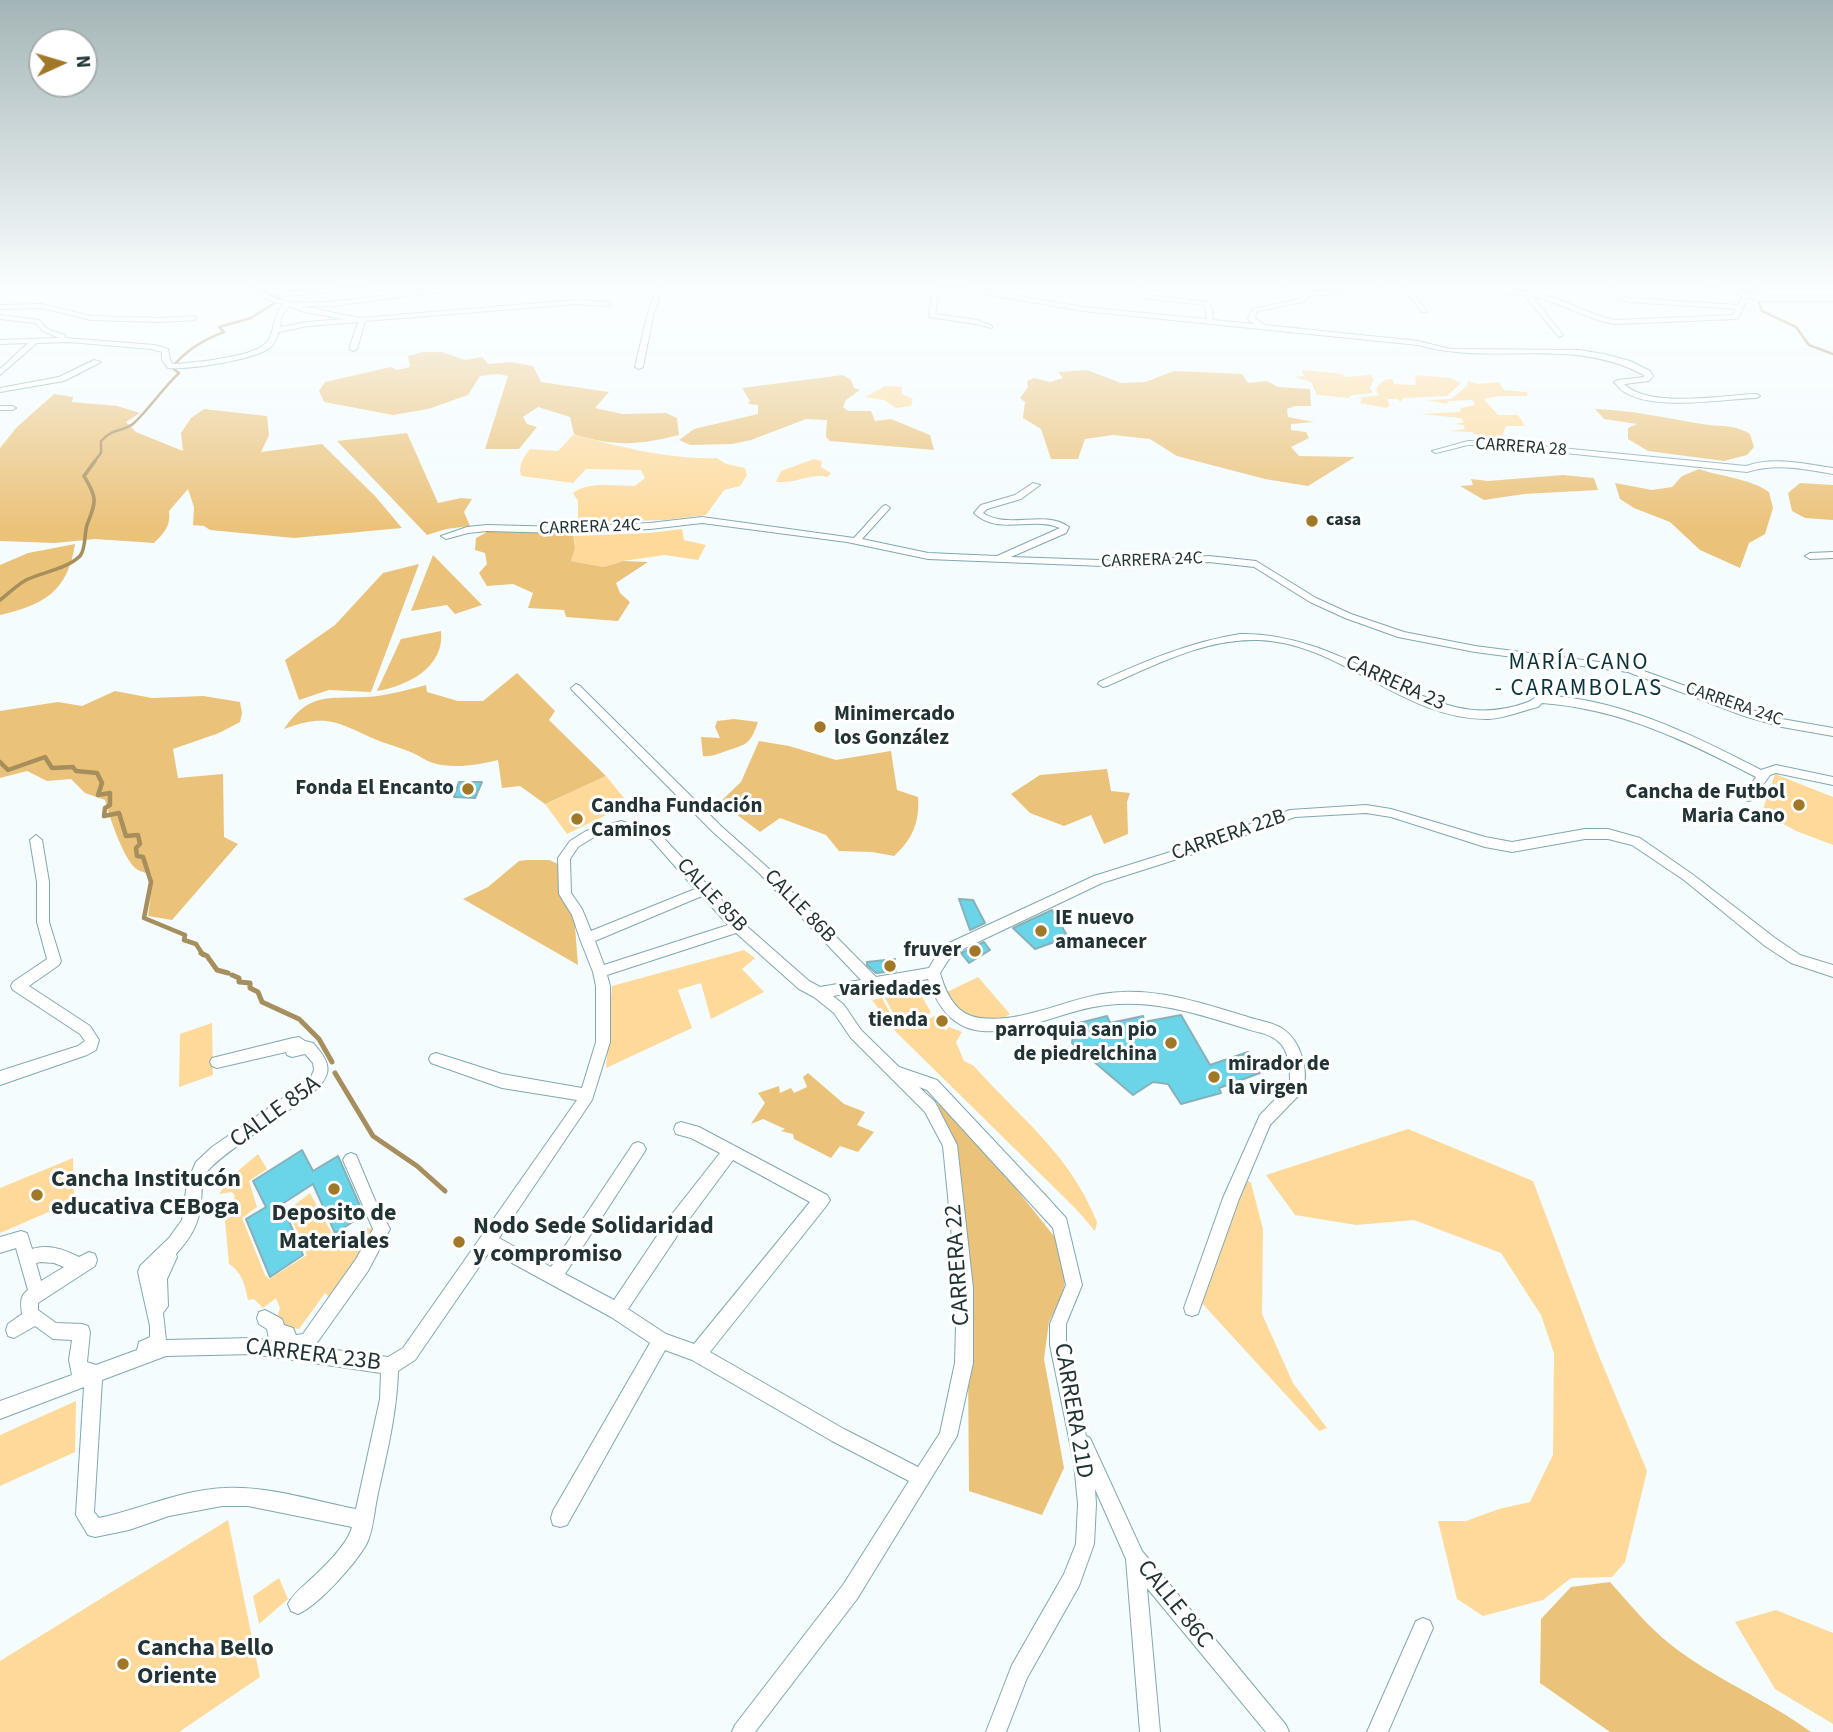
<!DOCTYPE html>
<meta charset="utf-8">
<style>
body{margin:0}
#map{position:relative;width:1833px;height:1732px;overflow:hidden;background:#f4fcfe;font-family:"Source Sans 3",sans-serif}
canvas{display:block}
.north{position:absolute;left:28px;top:28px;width:70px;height:70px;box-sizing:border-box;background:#fff;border:2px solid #a7adaf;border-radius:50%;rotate:86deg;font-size:19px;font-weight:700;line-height:28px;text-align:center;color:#223336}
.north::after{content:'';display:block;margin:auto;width:24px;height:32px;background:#a17827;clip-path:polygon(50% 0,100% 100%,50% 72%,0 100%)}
</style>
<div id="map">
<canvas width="1833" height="1732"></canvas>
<div class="north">N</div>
</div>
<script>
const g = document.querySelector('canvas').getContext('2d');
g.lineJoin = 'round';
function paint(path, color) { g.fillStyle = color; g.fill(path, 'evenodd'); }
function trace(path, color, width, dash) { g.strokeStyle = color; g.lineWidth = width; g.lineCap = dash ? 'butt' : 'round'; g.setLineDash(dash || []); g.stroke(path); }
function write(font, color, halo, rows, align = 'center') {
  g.font = font + ' "Source Sans 3",sans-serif'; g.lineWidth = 6; g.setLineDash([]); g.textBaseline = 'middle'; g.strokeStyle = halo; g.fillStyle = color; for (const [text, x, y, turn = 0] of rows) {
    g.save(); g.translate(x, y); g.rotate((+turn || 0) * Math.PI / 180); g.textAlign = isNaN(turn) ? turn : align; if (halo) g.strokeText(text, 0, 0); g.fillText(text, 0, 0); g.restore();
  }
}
paint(new Path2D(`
 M1302,370L1342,374L1346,377L1370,375L1374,379L1370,388L1373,393L1352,395L1349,398L1317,395L1311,382L1294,377L1304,376Z
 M1415,375L1451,378L1461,383L1447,396L1404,398L1400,402L1398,399H1387L1390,406L1386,408L1360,403L1362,399L1358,398L1379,395L1376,389C1380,382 1385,379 1392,379L1394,384L1416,385Z
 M1467,381L1478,384L1499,382L1504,390L1527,392L1528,396H1500L1484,399L1498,415H1518L1525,426H1506L1501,439L1485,440L1472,432L1449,431L1465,429L1463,425L1455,424L1464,422L1461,418L1421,414L1460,412L1461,408L1475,405L1472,400L1448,401L1447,404L1428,400L1451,399L1468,385Z
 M885,386L902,387V394L913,399L911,406L896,408L884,400L865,397Z
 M574,434C617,447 674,460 717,458L726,464L745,468L747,475L740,486L724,490L706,515L665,520L578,522V501L573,493C588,481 617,486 635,486L645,478L641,470L586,469L573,483L521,476C518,465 523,458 530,449L558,451Z
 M814,459L822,461L821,467L831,473L828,477C809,473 797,484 776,482L781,471Z
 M682,529L684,540L706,545L698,560L665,555L623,561L604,567L571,561L575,548L574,536L649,533Z
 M1775,774L1833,797V845L1796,831L1762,812Z
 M606,776L629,804L567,834L545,804Z
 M744,950L755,958L742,969L764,992L711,1019L701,983L678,990L692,1028L606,1068L612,986Z
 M942,976L947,992L978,977L1010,1014C980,1034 959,1010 941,989Z
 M913,990L919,992L931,1012L917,1023L898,1022L885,998L898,994L909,996Z
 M882,998L896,1024C912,1028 920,1023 935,1016L941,1028L946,1030L949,1027L962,1032L956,1042L964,1061L974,1066C1022,1120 1069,1153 1097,1222L1095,1231L1076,1209L896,1032L872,1000Z
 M212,1023L213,1075L179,1087L180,1034Z
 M1408,1129L1533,1181L1596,1349L1647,1471L1625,1562L1612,1577L1571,1578L1543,1600L1483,1616L1457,1599L1438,1521H1466L1499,1509L1530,1502L1553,1455L1554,1353L1541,1315L1501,1253L1414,1220L1356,1225L1295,1215L1266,1175Z
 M258,1154L267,1169L249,1181L257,1207L242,1218L265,1275L269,1279L307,1255L288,1210L310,1193L340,1248L368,1228L377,1231L332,1300L325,1293L299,1329L284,1328L277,1318L280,1308L276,1298L263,1308L254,1299L248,1300C245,1285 242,1272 229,1264L225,1220L235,1196L232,1192L219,1194L233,1175Z
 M73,1158L74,1201L0,1233V1188Z
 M1247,1180L1251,1183L1263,1229L1262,1314L1293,1383L1327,1428L1319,1431L1200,1301Z
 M76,1401L75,1452L0,1486V1435Z
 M228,1520L260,1677L179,1732H0V1661Z
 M279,1578L288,1599L259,1624L253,1596Z
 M1776,1610L1833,1633V1724L1775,1689L1735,1622Z`), '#fed99a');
paint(new Path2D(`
 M423,352H442L465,360L482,357L488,364L511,362L533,366L541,382L609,392L595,408L622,414L666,413L677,418L679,435C639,445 615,447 574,434L570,417L538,407L523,417L527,424L537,427L519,449H485L508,376L498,374L480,376L468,395L428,409L393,415L324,402L319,391L325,382L391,367L397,370L410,367L408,356Z
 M1087,370L1121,383L1145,382L1174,371L1242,374L1248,383L1267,381L1278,387L1310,389L1311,406H1295L1287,409L1288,417L1314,422L1291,424V430L1306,432L1309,438L1291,447L1299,456L1355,457L1308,486L1265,479L1177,456L1150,439L1113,435L1085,439L1078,459H1051L1041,429L1023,418L1025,402L1020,398L1028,387L1027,381L1034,378L1050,382L1063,378L1058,372Z
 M843,375L851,380L854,388L860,390L846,400L843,407L848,411H871L875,421L891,419L930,435L934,450L830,441L826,437L827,420H825L806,419L751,440L732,444L690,445L679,440L694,429L758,414V405L748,404L750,401L742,388Z
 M54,394L73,397L72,402L117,406L140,413L126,422L136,432L183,451L181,433L191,418L204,409L267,416L269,435L261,452L322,444L375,496L402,528L294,538L210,530L204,526L193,525L194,507L188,489L169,511C171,526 164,533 154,543L95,539L55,543L0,541V448L17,427Z
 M1595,409C1631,410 1666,418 1702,424C1720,427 1734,424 1750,434L1754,447L1747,455L1724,461L1648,451L1628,439V428L1637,424L1604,419Z
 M407,433L438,503L461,498L472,499L464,512L470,526L446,529L427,535L337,441Z
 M1699,469C1722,477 1749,478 1769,492L1773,508L1765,534L1749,543L1740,568L1700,550L1670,522L1634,508L1620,499L1615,483L1652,490L1672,487L1682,476Z
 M1563,475L1594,478L1598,490L1524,494L1484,500L1460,486L1473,485L1471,479L1488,481Z
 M1800,483L1833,485V520L1805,518L1792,511L1788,493Z
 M489,531L573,533L575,548L571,561L604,567L623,561L648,562L616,583L620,593L630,602L618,621L566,617L564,610L528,608L533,593L513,584L487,586L479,573L487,564L485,553L475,550L476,538Z
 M75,544C68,591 44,605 0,615V565L28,553Z
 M433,555L482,605L455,614L447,605L411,611Z
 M419,564L371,692L329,690L299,700L285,660L335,625L383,573Z
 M441,631C445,667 408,686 377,691L401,639Z
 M517,673L555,711L549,720L606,776L545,804L520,786L502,788L498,760C478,765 453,769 433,763C426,761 420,756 413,753C400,747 385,744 372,738C335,721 325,714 284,729C310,692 326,699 366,697C386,696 407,690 426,685L427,692L458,701H483Z
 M115,691L152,698L203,696L240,702L242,713L240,722L219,733L173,749L178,778L223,774L224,837L238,844L172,920L148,916L152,885L151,874C146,873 138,871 135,868C123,857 109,816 105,800L85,793L71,779L47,781L27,771L0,778V711L58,702L82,706Z
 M734,719L758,722C750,745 747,744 726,751C717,754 712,757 703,756L701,737L720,738L715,727L717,721Z
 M759,741L789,746L836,760L891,751L897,790L918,797C920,822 912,840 894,856L872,852L839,851L826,835L780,818L760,832L720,802L741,782Z
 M1107,769L1111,791L1130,793L1127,802L1128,834L1104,844L1091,815L1064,826L1030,813L1011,794L1040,775Z
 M527,860H549L565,867L578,914L575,927L578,965L463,899L488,887L519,861Z
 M808,1073L844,1104L865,1112L857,1125L874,1132L858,1152L840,1146L831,1158L794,1139L793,1134L781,1131L785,1129L763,1119L751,1124L765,1103L758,1093L779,1086L780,1093L791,1088L794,1093L807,1087L803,1077Z
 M936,1099L989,1155L1058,1241L1066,1276L1062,1296L1049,1322L1044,1359L1064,1468L1042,1515L969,1491L968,1369L952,1149Z
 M1610,1582C1629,1603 1648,1627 1670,1644C1714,1679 1766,1699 1811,1732H1610L1540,1683L1541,1619L1571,1587Z`), '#ebc279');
trace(new Path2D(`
 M1740,288L1756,295L1762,311L1796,327L1809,345L1833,354
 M94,462L101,453V441C114,427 124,432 134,423C150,408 163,388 179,373L172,368C185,350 203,340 224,332L219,327L251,318L281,299L258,288`), '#a68f5d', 2.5);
trace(new Path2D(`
 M0,600C8,594 17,585 26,580C42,572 67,569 80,556C86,549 84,535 87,525C96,501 98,499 84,476L95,461`), '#a68f5d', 3.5);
trace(new Path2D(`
 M0,762L8,770L45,757L52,768L73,767L76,771L97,773L102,783L98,795L110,793V805L105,808L104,816L119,813L126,836L138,835L140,844L136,848L137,856L143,857L151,882L144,918L185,935L184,940L196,944L203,955`), '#a68f5d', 4.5);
trace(new Path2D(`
 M201,953L207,956L217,970L228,973
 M232,975L239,978V982L250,983V988L258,992L262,1002L299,1019
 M301,1021L319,1039L332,1062
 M335,1073L373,1136L417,1166L445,1191`), '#a68f5d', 5);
const building = new Path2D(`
 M459,782H482L475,798L454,797Z
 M959,899L973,900L985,923L970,930Z
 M1052,910L1068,937L1035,949L1013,928Z
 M984,942L990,950L969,963L961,953Z
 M895,959L896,971L876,973L867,965V962Z
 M1181,1015L1210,1065L1248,1052L1260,1073L1219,1088L1221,1093L1181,1104L1168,1084L1153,1082L1133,1095L1072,1043L1075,1024L1107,1016L1110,1023L1143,1016L1144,1022Z
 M302,1150L313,1171L338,1156L364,1215L335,1233L313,1184L282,1204L303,1255L270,1277L246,1219L266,1207L253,1181Z`);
paint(building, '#6ad5e9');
trace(building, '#88b0b8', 2);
const street = new Path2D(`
 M251,288H258C262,291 266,295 271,297C287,304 307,303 324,302C378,300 432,283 485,288L482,290L423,294L334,306H301L360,318L576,300L608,302L611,304L608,306L576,304L365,321L357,349L353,351L349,349L358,322L308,326L279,332C277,336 275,343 272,346C258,360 187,370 168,368L162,360V352L151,349L69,342L37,343L0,375V369L28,343L0,344V340L59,338L43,331L35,323L0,319V315L39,320L47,329L65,335V338L155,345L168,349L170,360L173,364C192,363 252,357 265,344C276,334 271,318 283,304L265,299ZM289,306L304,312L344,319L308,322L280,327L282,315Z
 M345,288H369L366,290L282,296L279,294L282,292Z
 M656,288H662L653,316L643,367L639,369L635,367L647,316Z
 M931,288H972L1083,307L1206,319V309L1203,305L1141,298L1136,288H1142L1146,295L1207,302L1212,309L1213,320L1254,324L1248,319L1252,309L1299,299L1302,297L1299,294L1278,289L1277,288H1288L1305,292L1387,288L1384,290L1308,296V298L1303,302L1257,311L1255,318L1265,325L1418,341L1450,349L1579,350L1604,354L1630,361L1650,371L1653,376L1649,381L1624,384C1650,409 1722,395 1756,394L1760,396L1756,398C1721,399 1657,411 1626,393C1621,391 1618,386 1614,382L1618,380L1644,377V375C1569,335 1495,367 1418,345L1083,311L972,292L939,290L935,314L977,320L992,326V328L976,324L929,317L932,290Z
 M1403,288H1409L1426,310V312H1422Z
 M1427,288C1457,285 1516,287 1545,295C1569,301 1591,316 1616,320L1733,315L1736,309L1629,302L1613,296L1607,288H1613L1617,294L1630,298L1738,305L1743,295L1748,296L1739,317L1736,319L1616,324C1586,320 1561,302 1532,296L1563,335L1559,337L1524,295L1430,290Z
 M1751,288H1758L1770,298L1765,299Z
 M42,304L91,316L160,318L194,316L197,318L194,320L160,322L91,320L42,308L0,309V305Z
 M94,360L101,362L64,381L0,392V388L59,377Z
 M0,406H12L16,408L12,410H0Z
 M1468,441H1489L1746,466C1775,456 1804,464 1833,468V474C1803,469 1777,463 1747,472L1489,445H1468L1436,453L1432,451Z
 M1033,483L1040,485L1021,499L987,509L983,513C1009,530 1044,509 1069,527L1066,533L1011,557L1128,561L1209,556L1256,561L1316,598L1351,614L1404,632L1475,646L1630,666L1752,710L1782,719L1833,728V736L1782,727L1744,716L1628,672L1475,652L1398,637L1345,618L1310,602L1254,567L1209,562L1128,567L928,559L847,542L702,523L650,529L562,533L487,531L468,533L446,539L441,536L467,527L487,525L562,527L650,523L702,517L854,538L883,506L886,505L890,508L862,539L928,553L997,556L1060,528C1032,516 998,536 974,513L981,505L1015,495Z
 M1833,552V558L1810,559L1805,556L1810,553Z
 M1240,634C1294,633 1339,655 1386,678C1408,690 1431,701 1455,707C1480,713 1504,711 1528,702C1533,700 1535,696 1542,696C1555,695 1570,698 1584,700C1647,712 1705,741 1761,770L1776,765L1833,777V785L1776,773L1770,775L1752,800L1748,801L1742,797L1756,777C1686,741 1622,709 1542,703L1538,707C1521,711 1503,719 1486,719C1403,719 1341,643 1259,640C1206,638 1155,665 1107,686L1103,687L1098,684L1099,682C1145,661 1190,642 1240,634Z
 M576,684L580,686L721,826L767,867L876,977L929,968L939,951L949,943L1094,876L1183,848L1290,810L1366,805L1391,809L1485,837L1512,842L1585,829H1608L1640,838L1692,874L1775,938L1800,955L1833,965V977L1791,963L1765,946L1684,880L1632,845L1608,839H1585L1512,852L1485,847L1391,817L1366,813L1295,817L1190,855L1102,883L959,951L949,959L940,973C946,994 956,1015 980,1018C1027,1024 1075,993 1122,992C1165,990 1207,1005 1248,1017C1259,1021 1273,1022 1283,1029C1301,1041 1310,1072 1302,1092L1270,1125L1239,1199L1200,1308L1198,1314L1192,1316L1186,1314L1184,1308L1223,1198L1260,1115L1290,1084C1290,1070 1290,1055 1281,1044C1272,1034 1260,1033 1247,1029C1202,1015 1155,999 1107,1005C1065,1009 1025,1034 982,1031C952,1028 937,1006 928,979L833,996L844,1005L861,1030L899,1067L937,1080L1046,1196L1066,1218L1082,1285L1066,1324V1345L1086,1436L1090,1438L1142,1551L1286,1725L1289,1732H1266L1147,1588L1160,1732H1140L1126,1559L1095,1489L1096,1504L1094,1544L1079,1586L1027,1678L1006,1732H986L1012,1665L1064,1574L1076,1544L1078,1504L1074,1463L1050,1345V1324L1066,1285L1053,1228L927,1090L919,1087L935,1102L957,1145L973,1288V1363L957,1436L857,1599L755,1732H732L735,1725L843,1585L909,1481L832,1441L692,1360L665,1350L567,1525L560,1527L553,1525L551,1518L553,1511L650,1343L611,1317L490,1251L415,1360L398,1371C397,1414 386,1456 377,1498C374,1513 373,1532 366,1545C355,1564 318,1606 298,1614L291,1611L288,1604C293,1594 302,1587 311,1579C324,1567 348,1544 352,1527L248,1506H222L169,1516L129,1530L95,1537L88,1535L76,1515L84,1387L0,1419V1401L72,1375L69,1360L72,1340L53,1339L35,1326L14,1338L8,1336L6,1330L8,1324L22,1314C21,1305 19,1296 28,1290L16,1248L0,1253V1237L21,1231L27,1233L32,1249C49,1244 63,1249 79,1257L89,1252L95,1254L97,1260L95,1266L38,1303V1310L56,1323L82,1324L88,1326L90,1332L87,1362L96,1365L137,1350L139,1342L150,1337V1326L138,1272L140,1266L169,1238L182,1220L187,1183L196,1162L212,1147L299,1087L311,1077L314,1070L313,1063L305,1054L292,1057L287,1055L286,1052L217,1068L212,1066L210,1062L212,1058L293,1038L299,1037L305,1041L313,1043C334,1066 332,1076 309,1096C290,1111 212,1159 205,1175C201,1183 202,1193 201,1201C200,1223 190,1239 176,1254L177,1257L167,1279L168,1306L163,1313L166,1340L252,1338L273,1341L269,1339L267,1329L259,1324L257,1318L259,1312L265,1310L282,1319L284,1325L293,1328L296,1335L303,1334L356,1259L373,1229L343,1160L346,1155L351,1153L356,1155L374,1198L390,1229L368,1271L314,1347L388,1357L403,1348L577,1100L502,1088L431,1063L429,1059L431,1055L436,1053L502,1074L582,1088L596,1042V986L593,972L580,939L572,915L559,894L558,858L570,841L586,831L621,821L659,833L743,923L809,981L820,987L861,980L759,873L713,832L572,690L571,688ZM621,829L651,839L695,889L591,931L582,909L571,893L570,859L578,847L594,837ZM702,896L728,925L604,965L595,941ZM736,933L799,989L814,997L834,1013L851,1038L925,1112L943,1146L957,1288L955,1363L940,1433L918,1467L844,1429L710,1352L827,1205L830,1200L827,1195L699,1127L681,1122L676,1124L674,1129L676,1134L691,1138L720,1153L669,1218L614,1300L565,1274L643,1154L646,1149L643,1144L638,1142L633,1144L551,1267L499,1238L592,1100L610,1042V986L607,975ZM733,1160L810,1202L694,1344L666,1334L628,1309L681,1230ZM41,1262L54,1263L64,1267L41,1281L36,1263ZM252,1354L381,1373L380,1399L356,1509C316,1501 264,1485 224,1488C181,1490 141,1509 99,1518L94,1512L102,1380L166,1356Z
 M36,835L42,840L49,882V922L61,961L59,965L29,986L90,1026L99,1040L96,1050L87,1055L0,1085V1071L78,1046L85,1041L80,1034L13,990L11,986L13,982L47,959L37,922V882L30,840Z
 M1423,1618L1430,1621L1433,1628L1388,1732H1367L1416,1621Z`);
const secondary = new Path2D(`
 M1709,288H1723L1761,295H1833V301H1761Z`);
trace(street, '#80a8b0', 2);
trace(secondary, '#80a8b0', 2);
paint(street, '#fff');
paint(secondary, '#fff');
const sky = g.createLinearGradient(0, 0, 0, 530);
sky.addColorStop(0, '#a4b5b7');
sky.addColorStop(0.54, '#fafeff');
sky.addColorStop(1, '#fafeff00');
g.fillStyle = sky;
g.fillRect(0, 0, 1833, 530);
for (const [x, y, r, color] of [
 [1312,521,7,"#a17827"],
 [820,727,7,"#a17827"],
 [468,789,7,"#a17827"],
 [1799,805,7,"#a17827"],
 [577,819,7,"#a17827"],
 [1041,931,7,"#a17827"],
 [975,951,7,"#a17827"],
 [890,966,7,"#a17827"],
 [942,1021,7,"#a17827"],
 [1171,1043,7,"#a17827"],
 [1214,1077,7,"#a17827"],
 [334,1189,7,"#a17827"],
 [37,1195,7,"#a17827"],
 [459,1242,7,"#a17827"],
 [123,1664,7,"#a17827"]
]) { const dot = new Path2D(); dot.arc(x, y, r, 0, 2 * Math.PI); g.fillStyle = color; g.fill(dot); trace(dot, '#fff', 2.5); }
write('18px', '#223336', '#fff', [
 ["CARRERA 28",1521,448,4],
 ["CARRERA 24C",590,528,-2],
 ["CARRERA 24C",1152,561,-2],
 ["CARRERA 24C",1734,705,19]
]);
write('bold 18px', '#223336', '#fff', [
 ["casa",1326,521]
], 'left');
write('21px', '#223336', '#fff', [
 ["CARRERA 23",1395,684,24],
 ["CARRERA 22B",1229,836,-19],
 ["CALLE 85B",711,896,47],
 ["CALLE 86B",799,907,46]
]);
write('bold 21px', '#223336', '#fff', [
 ["Minimercado",834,715,"left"],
 ["los González",834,739,"left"],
 ["Fonda El Encanto",454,789],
 ["Cancha de Futbol",1785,793],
 ["Maria Cano",1785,817],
 ["Candha Fundación",591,807,"left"],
 ["Caminos",591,831,"left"],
 ["IE nuevo",1055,919,"left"],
 ["amanecer",1055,943,"left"],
 ["fruver",961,951],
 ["variedades",890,990,"center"],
 ["tienda",928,1021],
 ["parroquia san pio",1157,1031],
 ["de piedrelchina",1157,1055],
 ["mirador de",1228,1065,"left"],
 ["la virgen",1228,1089,"left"]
], 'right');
g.letterSpacing = '2px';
write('23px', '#0b333a', '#fff', [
 ["MARÍA CANO",1579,664],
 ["- CARAMBOLAS",1579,690]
]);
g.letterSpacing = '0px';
write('24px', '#223336', '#fff', [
 ["CALLE 85A",276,1113,-36],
 ["CARRERA 22",959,1265,-94],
 ["CARRERA 23B",313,1356,7],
 ["CARRERA 21D",1072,1411,80],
 ["CALLE 86C",1174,1605,51]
]);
write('bold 24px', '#223336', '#fff', [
 ["Cancha Institucón",51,1181],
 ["educativa CEBoga",51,1209],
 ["Deposito de",334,1215,"center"],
 ["Materiales",334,1243,"center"],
 ["Nodo Sede Solidaridad",473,1228],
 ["y compromiso",473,1256],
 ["Cancha Bello",137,1650],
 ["Oriente",137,1678]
], 'left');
</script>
